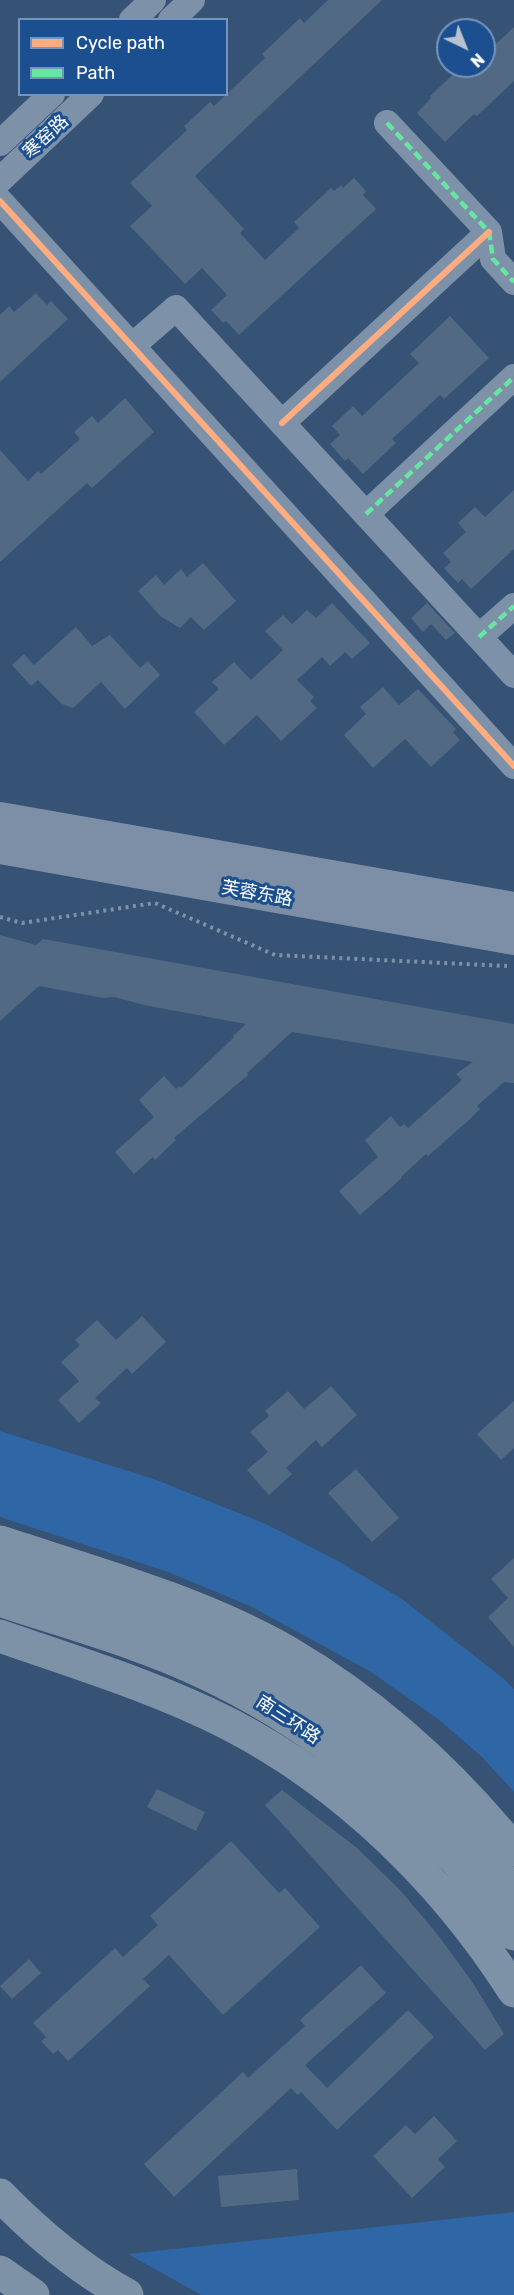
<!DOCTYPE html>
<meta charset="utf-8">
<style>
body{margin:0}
#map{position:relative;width:514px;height:2295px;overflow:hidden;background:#365274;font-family:Rubik,sans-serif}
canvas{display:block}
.legend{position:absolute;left:18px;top:18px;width:210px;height:78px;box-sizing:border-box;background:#1b4f8f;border:2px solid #7695bc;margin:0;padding:8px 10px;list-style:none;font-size:18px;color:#fff}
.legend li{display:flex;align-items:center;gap:12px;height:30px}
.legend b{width:30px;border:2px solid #7695bc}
.north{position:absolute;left:436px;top:18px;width:60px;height:60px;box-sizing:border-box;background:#1b4f8f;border:2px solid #7695bc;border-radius:50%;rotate:137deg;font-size:16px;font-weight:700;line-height:24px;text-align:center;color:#fff}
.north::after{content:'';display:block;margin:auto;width:21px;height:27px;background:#b9c2ce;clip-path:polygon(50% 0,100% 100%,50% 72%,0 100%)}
</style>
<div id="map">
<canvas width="514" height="2295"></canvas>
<ul class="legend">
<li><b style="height:8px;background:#ffac80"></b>Cycle path</li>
<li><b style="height:8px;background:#66e7a1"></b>Path</li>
</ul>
<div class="north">N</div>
</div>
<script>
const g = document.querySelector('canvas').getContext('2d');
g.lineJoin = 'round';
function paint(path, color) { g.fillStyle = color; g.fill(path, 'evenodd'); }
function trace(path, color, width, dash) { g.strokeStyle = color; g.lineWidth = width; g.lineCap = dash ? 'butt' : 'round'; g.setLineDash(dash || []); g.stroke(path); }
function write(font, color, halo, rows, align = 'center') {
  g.font = font + ' Rubik,"Noto Sans SC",sans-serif'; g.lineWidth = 6; g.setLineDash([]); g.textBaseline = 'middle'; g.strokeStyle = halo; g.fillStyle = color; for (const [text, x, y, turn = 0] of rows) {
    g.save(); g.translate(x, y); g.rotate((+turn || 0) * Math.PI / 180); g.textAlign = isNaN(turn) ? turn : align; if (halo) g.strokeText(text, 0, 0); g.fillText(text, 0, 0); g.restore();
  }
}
paint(new Path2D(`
 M0,1431L154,1479L266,1524L338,1561L402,1599L504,1679L514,1689V1792L481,1756L438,1719L371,1672L250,1606L168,1572L0,1517Z
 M514,2212V2295H201L128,2254Z`), '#2f66a5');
paint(new Path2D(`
 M328,0H382L195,176L244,229L240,233L265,260L299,228L294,222L331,188L334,191L341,185L343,188L354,178L366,191L363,195L376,209L239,335L226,321L223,323L211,310L227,295L202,268L185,284L130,226L152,206L130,183L187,130L184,126L210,102L214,106L265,58L262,54L300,18L304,23Z
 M514,27V81L477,116L474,114L445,142L417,113L431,98L430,96L462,66H484V55Z
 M36,293L47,305L51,301L68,319L0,382V315L9,306L14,312Z
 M450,316L489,358L444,399L440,395L392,439L396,443L363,474L348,458L345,461L330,444L340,435L332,426L353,406L362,416L419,363L410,354Z
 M125,398L154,432L92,488L87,483L0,562V450L28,481L38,471L41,474L80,439L74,432L92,416L98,423Z
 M514,490V549L471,589L462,579L458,583L444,568L451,562L443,553L466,532L458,523L475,507L485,517Z
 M203,563L236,601L204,630L191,617L180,628L160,616L138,591L156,575L164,585L181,569L187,577Z
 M332,603L370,643L352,659L345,652L330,666L322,657L297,680L314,697L310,701L317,708L281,741L257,715L224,745L194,712L219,689L212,682L234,662L251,680L283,650L265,631L283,615L292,624L307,610L316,618Z
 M427,603L455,633L446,640L431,624L423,632L411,618Z
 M76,627L92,646L110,635L140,668L148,661L160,675L125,709L101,682L73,708L62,704L38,680L31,686L12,665L24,654L34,665Z
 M383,687L399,705L418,689L456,729L453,732L460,740L431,767L405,739L373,768L344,735L366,714L360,707Z
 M0,935L36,945L43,939L514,1024V1083L504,1082L477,1106L480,1109L469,1120L428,1156L426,1154L401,1177L402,1178L360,1215L339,1191L378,1157L365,1140L391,1116L400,1127L404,1124L408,1128L462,1080L456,1074L473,1062L292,1032L247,1073L248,1075L174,1138L176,1140L155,1160L153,1157L134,1174L115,1152L154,1117L139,1100L164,1076L176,1089L179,1086L181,1088L234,1037L233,1036L246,1024L144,1005L114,997L103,998L39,986L0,1021Z
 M142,1316L166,1342L132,1374L127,1368L95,1398L101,1403L79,1423L58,1400L79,1381L61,1362L80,1345L75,1340L97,1320L116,1340Z
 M331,1386L357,1415L322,1447L316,1440L286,1468L292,1474L269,1495L247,1470L268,1452L250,1432L269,1416L265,1411L288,1391L304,1409Z
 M514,1401V1448L501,1460L477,1434Z
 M356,1469L399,1518L372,1542L328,1493Z
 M514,1558V1647L488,1617L508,1598L491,1579Z
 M157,1789L205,1812L196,1831L147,1807Z
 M282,1790L357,1848L400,1890L438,1935L473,1983L504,2034L485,2050L265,1805Z
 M231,1841L279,1893L285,1888L320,1927L223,2015L169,1955L143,1979L150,1986L68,2061L58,2050L53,2054L41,2041L46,2037L33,2023L115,1948L123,1957L158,1925L150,1916Z
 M29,1959L41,1973L12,1999L0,1986Z
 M361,1965L386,1993L305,2065L327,2088L408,2010L434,2037L337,2130L301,2092L298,2095L291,2088L174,2197L144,2164L243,2072L248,2078L305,2026L300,2020Z
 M434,2116L457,2141L438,2159L445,2167L412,2198L373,2156L406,2125L415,2134Z
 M297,2169L299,2200L221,2207L218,2176Z`), '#526984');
trace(new Path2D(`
 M0,917L22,923L155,903L275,955L507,966`), '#7d92a8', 4, [3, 4.5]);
trace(new Path2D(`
 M132,20L153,0
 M171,20L192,0
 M387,123L489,232L493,259L514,282
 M0,143L52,94
 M0,180L91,94
 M0,201L514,766
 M132,346L176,308L514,675
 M282,423L489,232
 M366,514L514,377
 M479,637L514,606`), '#7d92a8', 26);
trace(new Path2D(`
 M0,818L514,908
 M0,848L514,939`), '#7d8ea7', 32);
trace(new Path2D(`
 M0,1542C95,1573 203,1603 289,1653C376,1704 451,1773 514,1850
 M0,1570C63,1591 128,1610 189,1637C316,1692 429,1785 514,1894
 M0,1600C69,1623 140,1642 205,1673C299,1717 385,1783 455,1859C476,1883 495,1909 514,1934
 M0,1636C77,1663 156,1687 229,1724C345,1784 444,1881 514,1991
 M0,2195C37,2233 80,2269 127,2295
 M0,2272L33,2295`), '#7e92a7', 33);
trace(new Path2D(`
 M387,123L489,232L493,259L514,282
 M366,514L514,377
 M479,637L514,606`), '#66e7a1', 4.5, [9, 4.5]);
trace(new Path2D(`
 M0,201L514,766
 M282,423L489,232`), '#ffac80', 6);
write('18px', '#fff', '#1b4f8f', [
 ["寒窑路",46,137,-43],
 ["芙蓉东路",257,894,10],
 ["南三环路",288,1720,33]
]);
</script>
